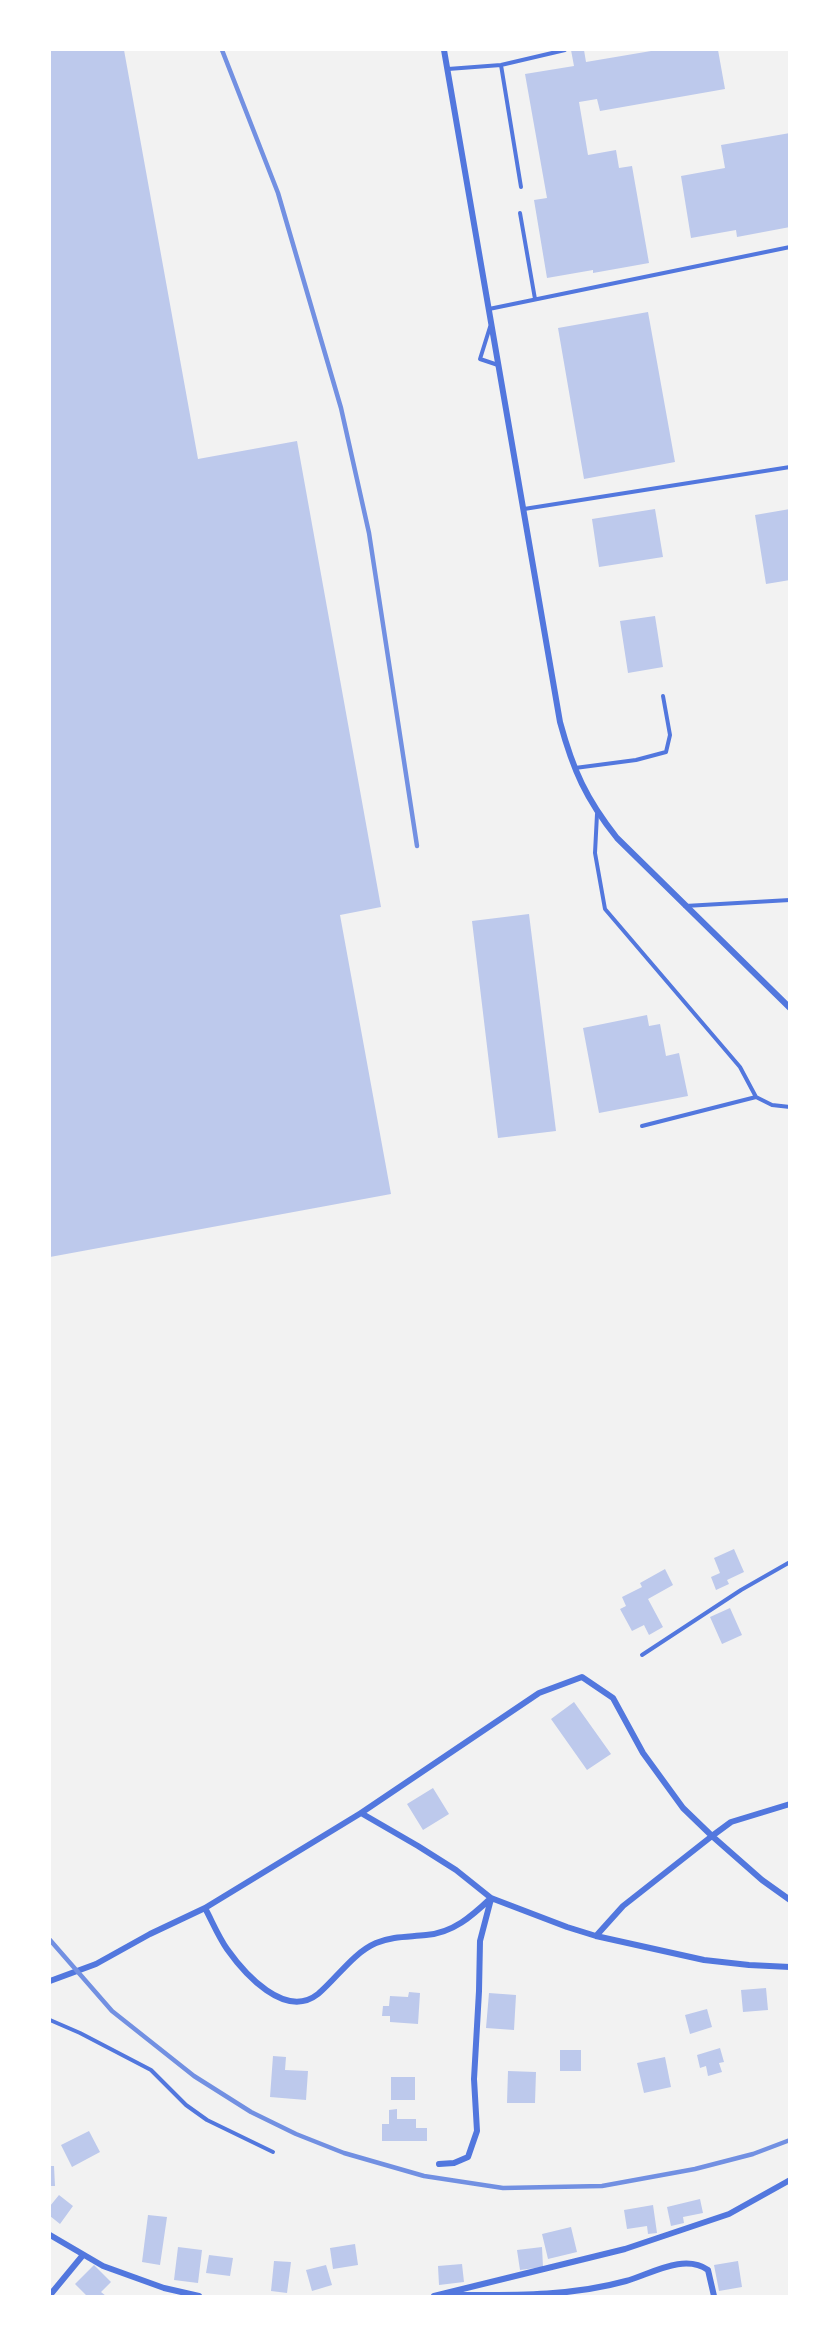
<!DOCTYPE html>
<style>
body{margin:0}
#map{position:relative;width:839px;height:2346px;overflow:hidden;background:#f2f2f2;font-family:Lato,sans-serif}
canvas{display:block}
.frame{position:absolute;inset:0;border:51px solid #fff;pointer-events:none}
</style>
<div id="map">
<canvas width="839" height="2346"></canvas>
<div class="frame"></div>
</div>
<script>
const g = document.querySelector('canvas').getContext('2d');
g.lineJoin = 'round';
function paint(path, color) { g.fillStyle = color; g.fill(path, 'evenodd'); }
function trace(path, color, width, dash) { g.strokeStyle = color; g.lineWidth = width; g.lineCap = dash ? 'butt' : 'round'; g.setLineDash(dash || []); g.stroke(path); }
paint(new Path2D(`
 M50,50H124L198,459L297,441L381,907L340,915L391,1194L50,1257Z
 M571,50H584L586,62L657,50H718L725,89L600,111L597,99L579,102L588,155L616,150L619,168L632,166L649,263L593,273V270L547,278L534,200L547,198L525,74L574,66Z
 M790,133V227L737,237L736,230L691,238L681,176L725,168L721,145Z
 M648,312L675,462L584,479L558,328Z
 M655,509L663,557L599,567L592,519Z
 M790,509V580L766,584L755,515Z
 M655,616L663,667L628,673L620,621Z
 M529,914L556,1131L498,1138L472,921Z
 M647,1015L649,1026L660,1024L666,1056L679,1053L688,1096L599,1113L583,1028Z
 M734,1549L744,1572L727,1580L729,1584L716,1590L711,1577L720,1573L714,1558Z
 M665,1569L673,1585L648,1599L663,1627L649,1635L644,1625L632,1631L620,1609L626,1606L622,1597L642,1587L640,1583Z
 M730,1608L742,1635L722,1644L710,1617Z
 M574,1702L611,1754L587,1770L551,1719Z
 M433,1788L449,1814L423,1830L407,1804Z
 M766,1988L768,2010L743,2012L741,1990Z
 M409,1992L420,1993L418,2024L390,2022V2016H382L383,2006H389L390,1996L408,1997Z
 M489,1993L516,1995L514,2030L486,2028Z
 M707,2009L712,2027L690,2034L685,2015Z
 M720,2048L724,2062L719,2063L722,2072L708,2076L706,2066L700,2068L697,2055Z
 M560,2050H581V2071H560Z
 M273,2056L286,2057L285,2070L308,2071L306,2100L270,2097Z
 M665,2057L671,2087L644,2093L637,2063Z
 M508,2071L536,2072L535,2103H507Z
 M391,2077H415V2100H391Z
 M397,2109V2119H416V2128H427V2141H382V2124H389V2110Z
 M89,2131L100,2152L72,2167L61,2145Z
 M50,2166H54L55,2186H50Z
 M59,2195L73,2206L60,2224L50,2216V2206Z
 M700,2199L703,2213L683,2217L684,2223L671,2226L667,2207Z
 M653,2205L657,2233L648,2234L647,2226L627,2229L624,2210Z
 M148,2215L167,2217L160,2265L142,2262Z
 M571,2227L577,2252L548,2259L542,2234Z
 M355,2244L358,2265L333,2269L330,2248Z
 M178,2247L202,2250L198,2283L174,2280Z
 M542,2247L543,2267L520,2270L517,2250Z
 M209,2255L233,2258L230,2276L206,2273Z
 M274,2261L291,2262L287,2293L271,2291Z
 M738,2261L742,2287L719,2291L714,2265Z
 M462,2264L464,2282L439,2285L438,2266Z
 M94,2265L111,2282L101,2292L106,2296H87L75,2284Z
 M326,2265L332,2285L312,2291L306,2270Z`), '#bdc9ec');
trace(new Path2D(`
 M501,65L521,187
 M448,69L501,65L565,50
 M520,213L535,299
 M489,309L790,247
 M490,327L480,359L498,365
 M524,509L790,467
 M575,768L636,760L666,752L670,735L663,696
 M597,814L595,853L605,909L740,1067L756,1097L772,1105L790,1107
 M685,906L790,900
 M642,1126L756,1097
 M642,1655L741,1590L790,1562
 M50,2020L80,2033L151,2070L186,2105L207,2120L273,2152`), '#5277de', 4);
trace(new Path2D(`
 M444,50L560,722C573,770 586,799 617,838L790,1008
 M361,1813L418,1846L456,1870L491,1898L567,1927L596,1936L704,1960L749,1965L790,1967
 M205,1908C212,1921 218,1936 227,1949C244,1973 285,2020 318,1994C337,1978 353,1953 376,1943C393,1936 408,1937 426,1935C453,1933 472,1916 491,1898
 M596,1936L623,1906L712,1836L762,1880L790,1900
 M50,1981L96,1964L150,1934L205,1908L361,1813L539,1693L582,1677L613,1698L643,1753L683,1808L712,1836L731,1822L790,1804
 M439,2164L454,2163L468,2157L477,2131L474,2079L479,1991L480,1941L491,1899
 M50,2235L103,2266L164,2288L199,2296
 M50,2295L83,2255
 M449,2295C508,2295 569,2297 626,2281C651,2274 684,2253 708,2270L714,2296
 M434,2296L625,2249L729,2214L790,2180`), '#5277de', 6);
trace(new Path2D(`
 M222,50L278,193L341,408L369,533L417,846
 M50,1940L112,2011L194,2076L251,2112L296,2134L344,2153L424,2176L503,2188L602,2186L695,2169L753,2154L790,2140`), '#7290e2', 4.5);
</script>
